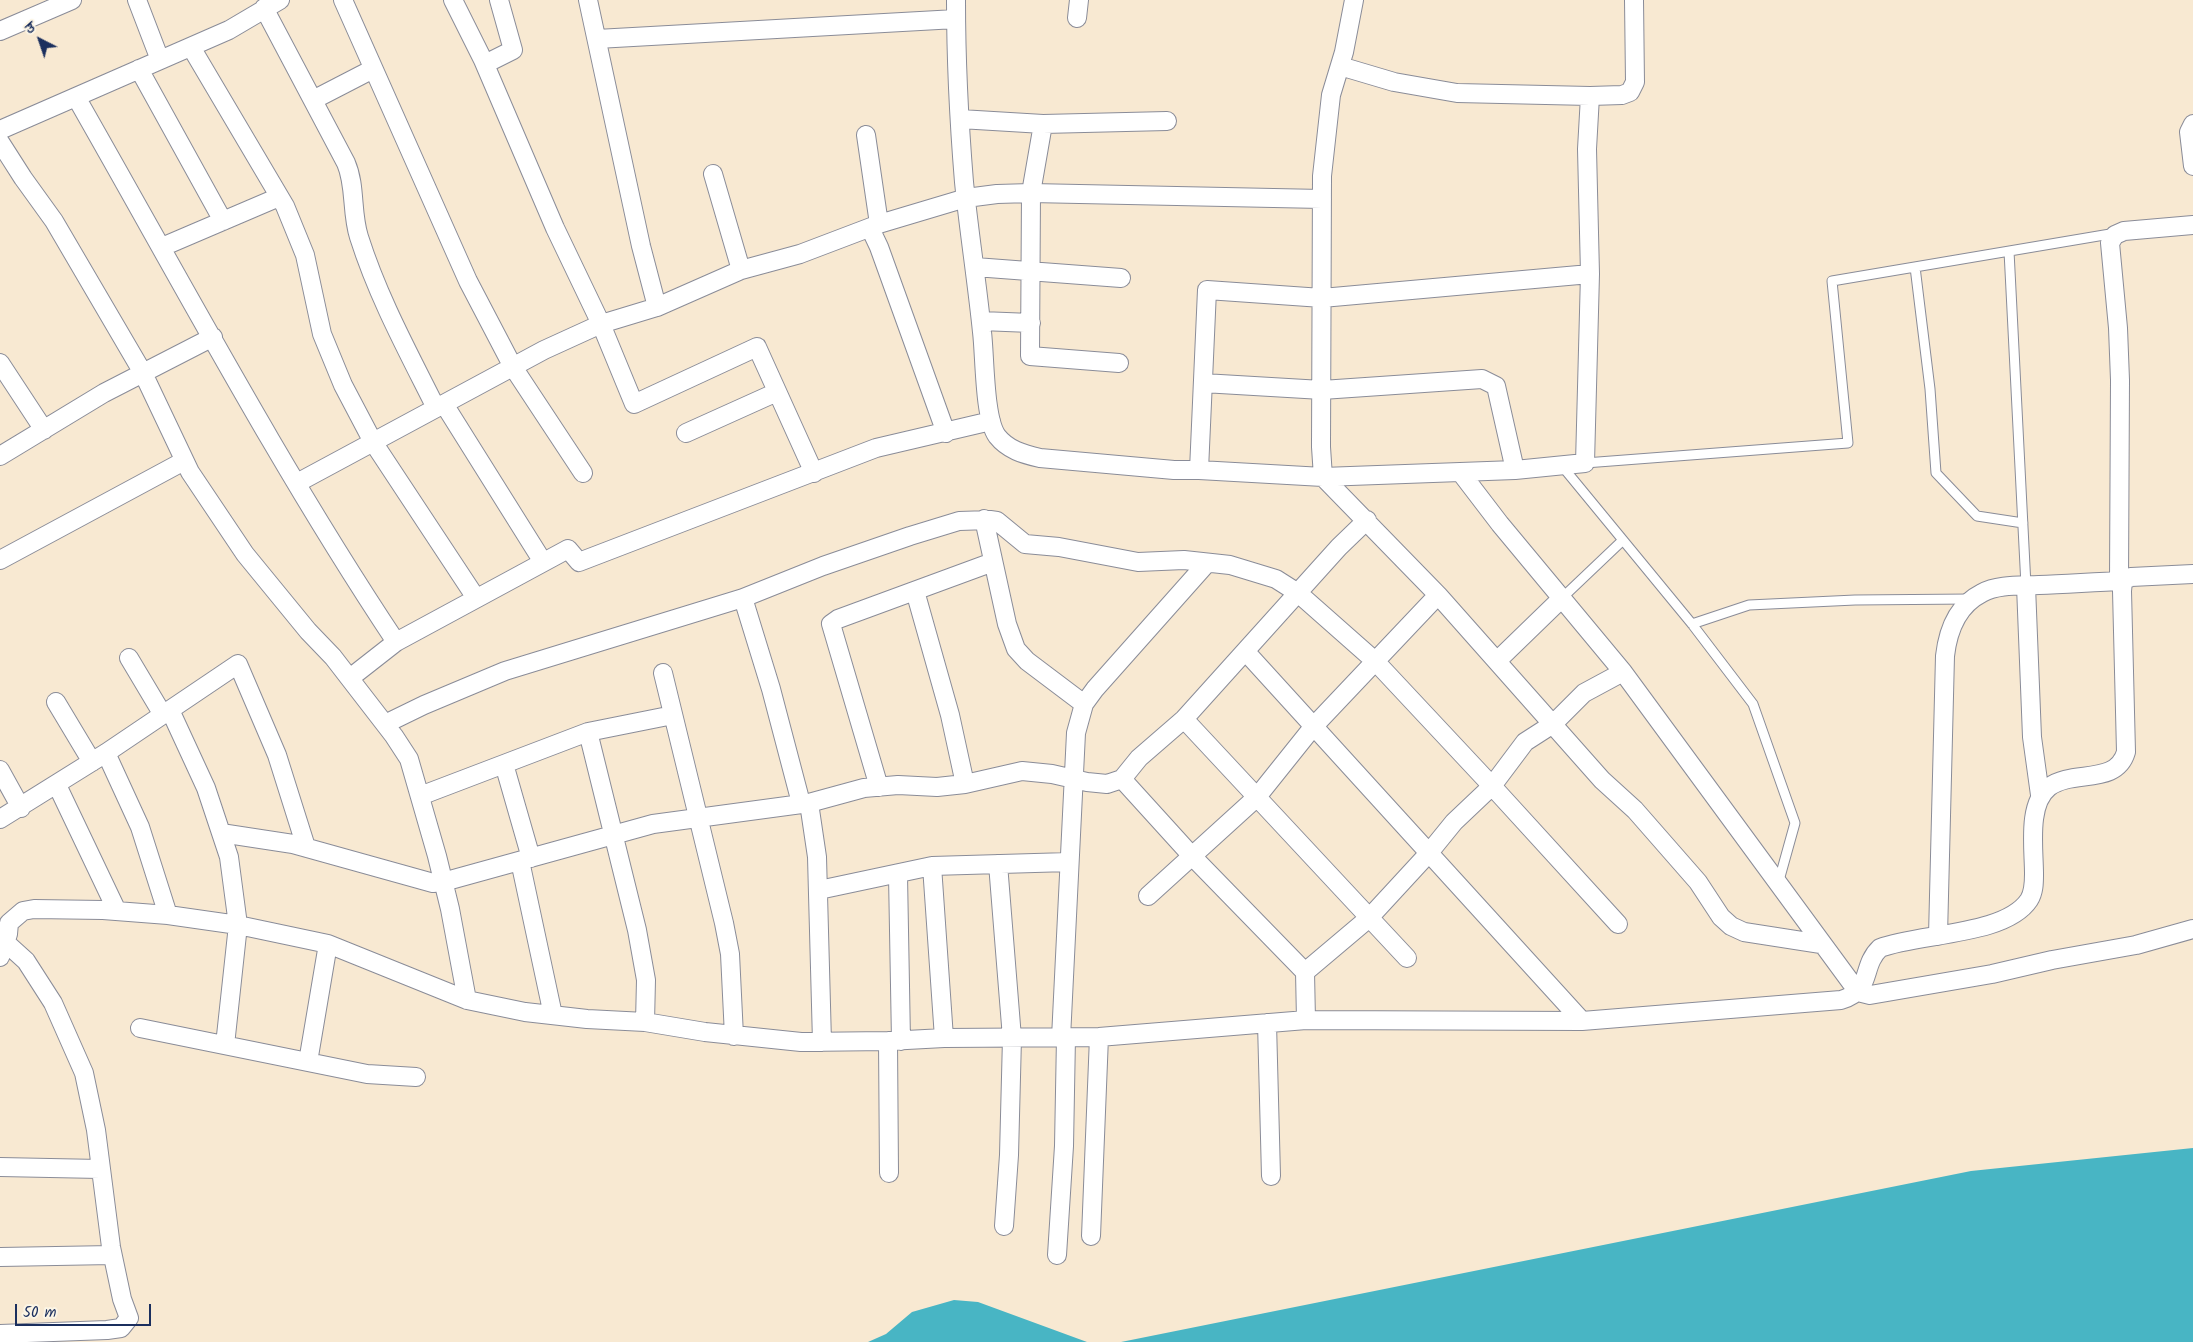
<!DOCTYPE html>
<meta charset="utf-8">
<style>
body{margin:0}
#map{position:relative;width:2193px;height:1342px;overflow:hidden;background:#f8e9d2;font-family:Kalam,"Playpen Sans Deva",sans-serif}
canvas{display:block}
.north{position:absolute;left:15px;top:15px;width:50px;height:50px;-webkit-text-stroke:4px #fcf5e5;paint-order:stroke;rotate:319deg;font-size:14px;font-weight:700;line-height:20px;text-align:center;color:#1b2f5e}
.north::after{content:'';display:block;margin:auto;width:18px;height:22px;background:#1b2f5e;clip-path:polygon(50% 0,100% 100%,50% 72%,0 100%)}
.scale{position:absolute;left:15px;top:1304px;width:136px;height:22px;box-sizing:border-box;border:2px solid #1b2f5e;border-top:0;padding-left:6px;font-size:15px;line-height:18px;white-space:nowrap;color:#1b2f5e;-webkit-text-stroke:4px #fcf5e5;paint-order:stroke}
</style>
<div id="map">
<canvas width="2193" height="1342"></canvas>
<div class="north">उ</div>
<div class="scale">50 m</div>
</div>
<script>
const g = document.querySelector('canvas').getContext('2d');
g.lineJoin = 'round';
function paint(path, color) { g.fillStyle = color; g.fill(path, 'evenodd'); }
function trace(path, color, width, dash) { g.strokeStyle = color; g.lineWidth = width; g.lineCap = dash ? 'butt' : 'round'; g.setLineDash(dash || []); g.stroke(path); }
paint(new Path2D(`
 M2193,1148V1342H1121L1971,1171Z
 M954,1300L978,1302L1087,1342H868L886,1334L912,1312Z`), '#48b5c4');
const service = new Path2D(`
 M2009,251L2026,586
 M1915,267L1930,389L1936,473L1977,516L2023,523
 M1585,463L1848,443L1832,281L2116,233
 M1562,466L1692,624L1753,704L1795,823L1778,884
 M1562,598L1623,540
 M1692,624L1749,605L1855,600L1970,599`);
const minor = new Path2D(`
 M137,0L160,60
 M343,0L468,281L513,367L583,473
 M453,0L483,60L555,228L601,324L634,404L757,347L814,473
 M588,0L641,246L657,307
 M956,0C956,60 959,121 964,182C969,232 977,282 982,332C985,356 984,418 997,436C1008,450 1023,454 1040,458L1174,470H1199L1323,477L1515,470L1585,463L1590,274L1587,149L1590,96
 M1354,0L1344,52L1331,95L1322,176L1321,447L1323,477L1438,595L1602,780L1635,810L1698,882L1721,917L1731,926L1744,932L1821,944
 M264,8L346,163C356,186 351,212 359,237C378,297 408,352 436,408
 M1077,18L1079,0
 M0,31L72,0
 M597,39L956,19
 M191,47L285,206L305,255L322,334L343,385L373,442L476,598
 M485,64L513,50L499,0
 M1340,66L1394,82L1457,93L1590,96L1622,95L1630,92L1635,82L1634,0
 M139,69L223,221
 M76,97C180,279 280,468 396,642L568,549L579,562L876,448L991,421
 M313,100L373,69
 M960,119L1043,124L1167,121
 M1043,124L1031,193L1030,356L1119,363
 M2193,124L2189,132L2193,166
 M0,130L229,30L280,0
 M866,135L879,224
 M0,142L23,178L54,221L143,373L190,472L245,554L308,631L333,657L394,736L409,759L437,856L450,909L467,1000
 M713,174L741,270
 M870,228L879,247L946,433
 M162,247L279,197
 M975,267L1121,278
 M981,321L1031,323
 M0,363L44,430
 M1203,383L1322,390L1482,379L1496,386L1515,470
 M444,404L543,562
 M686,433L777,392
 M0,456L104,393L213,337
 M1199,470L1207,290L1322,298L1590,274
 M1461,473L1500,524L1623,672L1858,992L1870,995L1992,974L2052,960L2136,945L2193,929
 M297,483L544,350L601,324L657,307L741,270L800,254L879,224L966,198L997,194L1031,193L1322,199
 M984,519L1007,624L1016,649L1027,661L1084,704
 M0,560L184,461
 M2119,581L2120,380L2118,328L2110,243L2115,235L2124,231L2193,225
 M2026,586L2032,737L2040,795
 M915,591L950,715L965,784
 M743,598L771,689L801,803
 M1246,652L1582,1021
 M129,658L163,715
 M1497,661L1562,598
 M663,673L724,923L730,954L734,1036
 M350,678L396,642
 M56,702L92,762
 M170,710L206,788L229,857L238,925L225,1045
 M1184,719L1407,958
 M385,724L424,705L505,671L743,598L823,566L910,536L959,521L990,520L997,521L1025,544L1059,547L1138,562L1184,560L1230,565L1276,579L1298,593L1375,661L1492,786L1618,924
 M588,732L637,930L646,980L645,1022
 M106,753L140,827L168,915
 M504,764L531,858
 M0,770L21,808
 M1122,779L1191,855L1305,972L1306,1020
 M57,785L117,911
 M879,787L831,624L838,619L993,562
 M420,796L588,732L673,715
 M809,803L817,857L822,1042
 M0,819L106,753L238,664L277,755L306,847
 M221,833L293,844L433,883L443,882L653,824L809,803L864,788L898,785L937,787L965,784L1022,771L1052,774L1087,782L1107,784L1122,779L1139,758L1184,719L1339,547L1367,520
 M520,861L553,1015
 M998,864L1012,1038L1009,1155L1004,1226
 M932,866L944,1038
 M898,875L901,1041
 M819,890L932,866L1069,862
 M1148,896L1257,797L1313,727L1438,595
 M1938,936L1945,656C1948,630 1958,605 1982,593C1998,584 2022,586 2039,585C2067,584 2095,582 2123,581
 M0,957L8,934L9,923L23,911L34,909L103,910L168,915L238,925L328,944L467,1000L525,1012L587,1019L645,1022L705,1032L801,1042L888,1041L944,1038L1099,1037L1306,1020L1582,1021L1841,1000C1874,990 1860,967 1880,948C1918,933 2005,936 2029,900C2034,892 2034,883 2034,874C2034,848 2027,804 2049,787C2073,769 2116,786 2126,752L2122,591L2123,581L2131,577L2193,574
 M1305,972L1369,918L1428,854L1454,822L1492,786L1525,742L1553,724L1584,693L1623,672
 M1267,1023L1271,1176
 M140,1028L367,1074L416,1077
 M1061,1038L1076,733L1084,704L1095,689L1207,563
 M888,1041L889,1173
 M308,1062L328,944
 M0,1167L100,1169
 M1091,1236L1099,1037
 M1057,1255L1064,1146L1066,1037
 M0,1257L112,1255
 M0,1334L107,1330L121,1328L129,1318L122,1299L111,1247L96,1130L84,1073L53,1003L26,961L5,942`);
trace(service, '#8a8c98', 11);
trace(minor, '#8a8c98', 20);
trace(service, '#fff', 9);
trace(minor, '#fff', 18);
</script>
